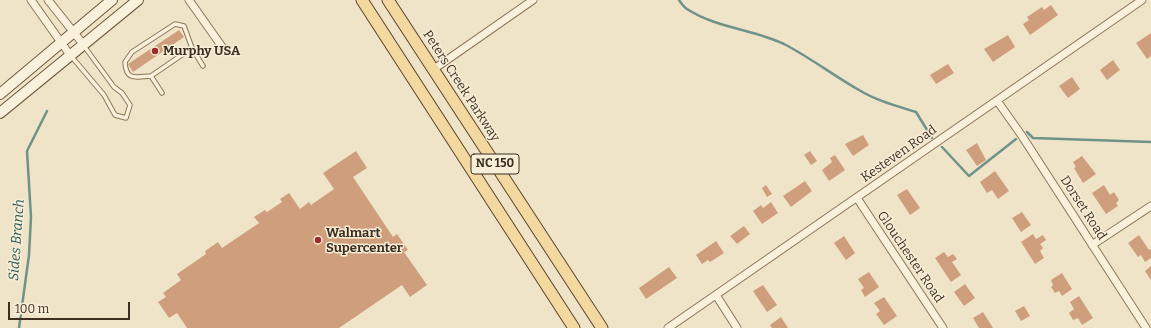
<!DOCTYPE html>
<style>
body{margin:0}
#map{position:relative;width:1151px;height:328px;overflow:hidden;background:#f0e4c8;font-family:Bitter,serif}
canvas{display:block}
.scale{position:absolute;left:8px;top:302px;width:122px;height:18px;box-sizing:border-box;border:2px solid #3d2e20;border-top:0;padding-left:5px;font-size:12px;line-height:14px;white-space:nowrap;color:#3d2e20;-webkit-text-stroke:3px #f7eed8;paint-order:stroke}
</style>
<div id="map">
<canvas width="1151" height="328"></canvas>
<div class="scale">100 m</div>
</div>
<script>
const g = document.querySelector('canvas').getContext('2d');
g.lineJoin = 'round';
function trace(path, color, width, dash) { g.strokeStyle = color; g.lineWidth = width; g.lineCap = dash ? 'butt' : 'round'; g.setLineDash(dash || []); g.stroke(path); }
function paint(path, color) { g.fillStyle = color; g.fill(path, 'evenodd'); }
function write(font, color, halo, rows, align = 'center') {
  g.font = font + ' Bitter,serif'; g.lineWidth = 3; g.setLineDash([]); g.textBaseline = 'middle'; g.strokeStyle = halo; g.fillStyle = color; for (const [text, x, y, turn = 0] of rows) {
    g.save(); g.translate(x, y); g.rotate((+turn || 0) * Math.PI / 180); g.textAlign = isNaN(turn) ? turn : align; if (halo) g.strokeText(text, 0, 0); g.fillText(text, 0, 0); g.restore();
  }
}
trace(new Path2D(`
 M679,0C681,3 684,7 687,9C716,28 753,29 784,44C811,58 834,76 859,90C877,101 897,106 916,112L932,138
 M1027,132L1033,138L1151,142
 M942,147L969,176L1016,139
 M19,328L29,255L31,217L27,151L47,111`), '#6f938a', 2.5);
paint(new Path2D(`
 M1051,5L1058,15L1030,35L1023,24L1029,20L1027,17L1042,7L1044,10Z
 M179,30L184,37L133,72L128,64Z
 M1151,33V56L1147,59L1136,43Z
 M1008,35L1015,47L993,62L984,49Z
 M1113,60L1120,70L1107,80L1100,70Z
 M948,64L954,73L936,84L930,75Z
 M1072,77L1080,89L1068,98L1059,86Z
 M863,135L869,145L853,156L845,144Z
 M977,143L986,160L977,166L966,150Z
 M356,151L367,168L353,177L393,237L397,234L408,250L404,252L427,285L410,297L402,285L339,328H187L177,313L169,318L158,302L166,297L163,293L181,280L177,274L206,254L205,251L218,242L222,248L259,223L254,217L265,210L267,212L282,202L280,199L289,193L300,209L309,202L311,205L334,189L323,173Z
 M810,151L817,161L811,165L804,155Z
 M835,155L845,170L829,181L822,170L832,162L830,158Z
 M1082,156L1096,174L1083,183L1074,168L1076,167L1073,162Z
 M995,171L1009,191L998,199L992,190L987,193L980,182Z
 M805,181L812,191L791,207L783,196Z
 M766,185L772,194L767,197L762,188Z
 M1104,185L1110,195L1114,192L1119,200L1116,203L1118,206L1106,214L1092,193Z
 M907,189L920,208L910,215L897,195Z
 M771,202L778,213L762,224L753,211L761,205L763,208Z
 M1022,212L1031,225L1021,232L1012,218Z
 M744,226L750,234L737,244L730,236Z
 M1033,234L1036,239L1043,235L1046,240L1040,244L1043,248L1040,251L1044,258L1035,264L1021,242Z
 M1139,235L1149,250L1151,249V258L1145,262L1141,255L1138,257L1128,243Z
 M844,236L855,253L846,260L834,243Z
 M716,241L724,253L710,262L708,260L702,264L696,255Z
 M944,252L948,257L953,254L957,259L952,262L961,275L951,282L935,258Z
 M1151,266V280L1145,271Z
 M669,267L677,278L646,299L639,288Z
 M869,272L879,287L865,297L861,290L864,288L858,279Z
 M1062,273L1072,289L1062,296L1059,291L1055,293L1051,287L1053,285L1051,280Z
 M965,284L975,298L964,306L954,292Z
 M763,285L777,305L767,312L753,291Z
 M1079,296L1093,318L1082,325L1078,318L1073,320L1069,313L1074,309L1070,302Z
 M884,297L897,316L884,325L876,314L880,311L874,303Z
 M1024,306L1030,316L1021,321L1015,311Z
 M983,312L993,328H979L973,318Z
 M781,317L788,328H772L770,325Z`), '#cf9f7d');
const service = new Path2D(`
 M71,56L104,95L115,115L126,118L130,105L122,93L114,87L84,46
 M151,76C135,77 126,81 125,62L132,52L175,24L184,26L192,48
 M162,93L151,76L192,48L203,66`);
const minor = new Path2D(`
 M31,0L70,55
 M48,0L83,44
 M189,0L225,51
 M434,69L533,0
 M998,102L1022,136L1146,328
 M857,198L943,328
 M1092,245L1151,206
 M716,295L737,328
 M668,328L1142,0`);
const secondary = new Path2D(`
 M0,94L112,0
 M0,113L138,0`);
const primary = new Path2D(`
 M362,0L574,328
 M388,0L602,328`);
trace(service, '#8d765c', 5.5);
trace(minor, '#8d765c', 9);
trace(secondary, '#6f573f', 12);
trace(primary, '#5b4430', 13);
trace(service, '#faf1dc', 3.5);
trace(minor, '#faf1dc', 7);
trace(secondary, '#faf1dc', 10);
trace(primary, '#f3d9a0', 11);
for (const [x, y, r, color] of [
 [155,51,4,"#9e2a2b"],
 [318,240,4,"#9e2a2b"]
]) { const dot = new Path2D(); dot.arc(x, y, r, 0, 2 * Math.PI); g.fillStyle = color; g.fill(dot); trace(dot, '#f7eed8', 1.5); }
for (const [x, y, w] of [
 [495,164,48]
]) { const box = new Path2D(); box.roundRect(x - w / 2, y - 10, w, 20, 3); g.fillStyle = '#f7eed8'; g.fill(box); trace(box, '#3d2e20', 1); }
write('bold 12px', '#3d2e20', null, [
 ["NC 150",495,164]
]);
write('bold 13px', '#3d2e20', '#f7eed8', [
 ["Murphy USA",163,51],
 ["Walmart",326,233],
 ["Supercenter",326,248]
], 'left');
write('13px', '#3d2e20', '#f7eed8', [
 ["Peters Creek Parkway",461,86,57],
 ["Kesteven Road",899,154,-35],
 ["Dorset Road",1083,208,57],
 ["Glouchester Road",910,257,56]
]);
write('italic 14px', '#2f5d5a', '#f7eed8', [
 ["Sides Branch",17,240,-86]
]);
</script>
